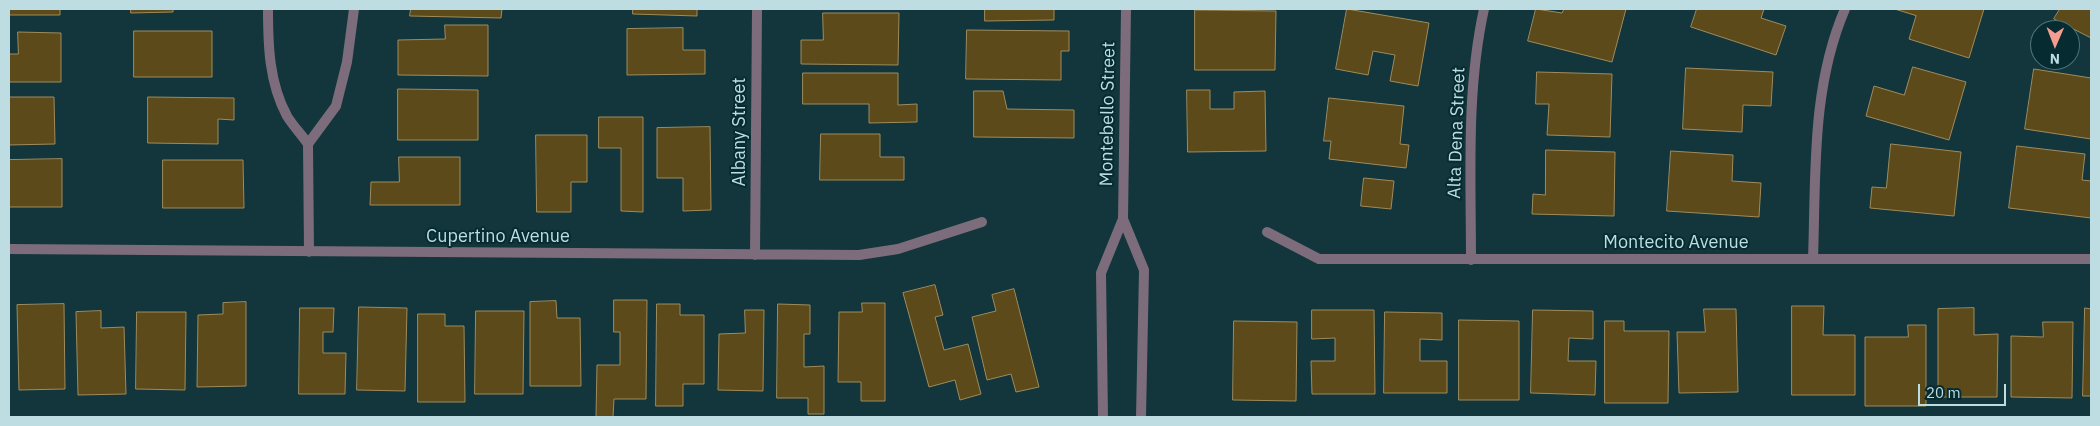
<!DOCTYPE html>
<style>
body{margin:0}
#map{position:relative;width:2100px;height:426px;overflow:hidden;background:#12363b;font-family:"IBM Plex Sans",sans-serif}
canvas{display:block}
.frame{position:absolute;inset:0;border:10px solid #bddde2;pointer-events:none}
.north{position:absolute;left:2030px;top:20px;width:50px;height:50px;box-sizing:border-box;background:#062c31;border:1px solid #4f7378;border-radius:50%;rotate:181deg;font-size:14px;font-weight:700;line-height:20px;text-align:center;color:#bddde2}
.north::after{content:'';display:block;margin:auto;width:18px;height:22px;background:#f59c91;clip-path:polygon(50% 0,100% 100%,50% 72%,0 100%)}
.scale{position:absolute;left:1918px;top:384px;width:88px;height:22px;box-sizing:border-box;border:2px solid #bddde2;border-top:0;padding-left:6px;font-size:15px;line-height:18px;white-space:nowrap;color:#bddde2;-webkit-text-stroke:4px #062c31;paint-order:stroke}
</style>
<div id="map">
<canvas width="2100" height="426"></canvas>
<div class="frame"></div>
<div class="north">N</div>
<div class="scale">20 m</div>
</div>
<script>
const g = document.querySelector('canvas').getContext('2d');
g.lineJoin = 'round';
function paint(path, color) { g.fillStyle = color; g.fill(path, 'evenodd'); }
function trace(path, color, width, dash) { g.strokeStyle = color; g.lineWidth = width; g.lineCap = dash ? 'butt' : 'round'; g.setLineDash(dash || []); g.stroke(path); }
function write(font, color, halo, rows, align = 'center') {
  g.font = font + ' "IBM Plex Sans",sans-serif'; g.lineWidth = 4; g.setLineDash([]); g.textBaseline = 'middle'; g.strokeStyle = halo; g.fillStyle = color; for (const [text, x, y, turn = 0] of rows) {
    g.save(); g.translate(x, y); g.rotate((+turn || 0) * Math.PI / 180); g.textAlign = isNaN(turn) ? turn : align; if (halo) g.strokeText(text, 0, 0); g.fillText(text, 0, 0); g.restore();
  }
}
const building = new Path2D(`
 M9,9H60V15H9Z
 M131,9H173V12L131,13Z
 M411,9H502L501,18L410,16Z
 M633,9H697V16L633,14Z
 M985,9H1054V20L985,21Z
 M1347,9L1429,23L1418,86L1390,81L1395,55L1373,51L1368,75L1336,69Z
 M1536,9L1562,13L1564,9H1626L1612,62L1528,41Z
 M1697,9H1764L1761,18L1786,26L1776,55L1691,27Z
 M1895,9H1984L1969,58L1909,39L1916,16Z
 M2060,9H2091V38L2054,19Z
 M1195,10L1276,11L1275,70H1195Z
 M823,13H899L898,65L801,64V40H823Z
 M445,25H488V76L398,75V40L445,39Z
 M683,28V50H705V74L627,75V29Z
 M967,30L1069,31V51H1061V80L966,79Z
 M134,31H212V77H134Z
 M18,32L61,33V82H9V54H18Z
 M1913,67L1966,82L1949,140L1866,116L1874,86L1904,95Z
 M1686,68L1773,72L1771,106L1743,105L1742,132L1683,129Z
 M2034,69L2091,78V139L2025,129Z
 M1537,72L1612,74L1610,137L1547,135L1549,104H1536Z
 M803,73H898V105L917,104V122L869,123V104H803Z
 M398,89L478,90V140H398Z
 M1187,90H1210V109H1234V92L1265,91L1266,151L1188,152Z
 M974,91H1003L1007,109L1074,110V138L974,137Z
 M9,97H54L55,144L9,145Z
 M148,97L234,98V120L218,119V144L148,143Z
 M1329,98L1404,106L1400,144L1409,145L1406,168L1329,159L1331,141H1324Z
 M599,117H643V212L621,211V148H599Z
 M710,127L711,210L683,211V178H657V128Z
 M821,134H880V157H904V180H820Z
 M536,135H587V182H571V212H537Z
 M1891,144L1961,152L1954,216L1870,208L1872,187L1886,188Z
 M2017,146L2085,154L2082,180L2091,181V218L2009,208Z
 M1546,150L1615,152L1614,216L1532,214L1533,194L1545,195Z
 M1671,151L1733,155L1732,181L1761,183L1759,217L1667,211Z
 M399,157H460V205H370L371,182H399Z
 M62,159V207H9V160Z
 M163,160H243L244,208H163Z
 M1364,178L1394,181L1391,209L1361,206Z
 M935,285L943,315L935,317L944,350L968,344L981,394L960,400L955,380L929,387L903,293Z
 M1014,289L1039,387L1016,392L1011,374L987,380L972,317L996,311L992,295Z
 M614,300H647L646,399H614L613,417H596L597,365H620V332H614Z
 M556,301L557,318H580L581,386H530V302Z
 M246,302V386L197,387L198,315L223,314V303Z
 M862,303H885V401H861V382H838L839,312H862Z
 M64,304L65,389L19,390L17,305Z
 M657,304H680V315H704V384H683V406H656Z
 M778,304L810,305V334H804V367L824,366V414H808V398H777Z
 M1792,306H1824L1823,335H1855V395H1792Z
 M359,307L407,308L405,391L357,390Z
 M300,308H334L333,332H323V353H346L345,394H299Z
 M1974,308V335L1998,334L1997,397H1938V309Z
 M2085,308L2091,309V396H2083Z
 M1704,309H1736L1738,392L1679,393L1677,332H1705Z
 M745,310H764L763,391L718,390L719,334L745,333Z
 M1312,310H1374L1375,394H1312L1311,361H1335V338L1312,339Z
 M1533,310L1593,311V339L1569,338L1568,361H1596L1595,395L1531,393Z
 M101,311V328L124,327L126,394L78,395L76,312Z
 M476,311H524L523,394H475Z
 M137,312H186L185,390L136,389Z
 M1385,312L1442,313V340L1420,339V361H1447V393H1384Z
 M418,314H445V326H464L465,402H418Z
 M1459,320L1519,321V400H1459Z
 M1234,321L1297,322L1296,401L1233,400Z
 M1605,321H1624V331H1669L1668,403H1605Z
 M2043,322H2073L2072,398L2011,397V336L2043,337Z
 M1908,325H1926V406H1865V337H1908Z`);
paint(building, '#5d4a1b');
trace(building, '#9f8b5c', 1);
trace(new Path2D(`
 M268,9C268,45 269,83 287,116C293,126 302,135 308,144L336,106L347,62L354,9
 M308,144L309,252
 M1123,219L1144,270L1141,417
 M1267,232L1319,259H2091
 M9,249L859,255L898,249L982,222
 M755,255L757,9
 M1813,259C1816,175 1811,88 1845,9
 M1471,260C1471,176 1466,91 1484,9
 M1103,417L1101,273L1123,219L1126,9`), '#7d6c7c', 10);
write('18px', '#bddde2', '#062c31', [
 ["Montebello Street",1108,114,-89],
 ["Albany Street",740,132,-90],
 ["Alta Dena Street",1457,133,-88],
 ["Cupertino Avenue",498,237],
 ["Montecito Avenue",1676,243]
]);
</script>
